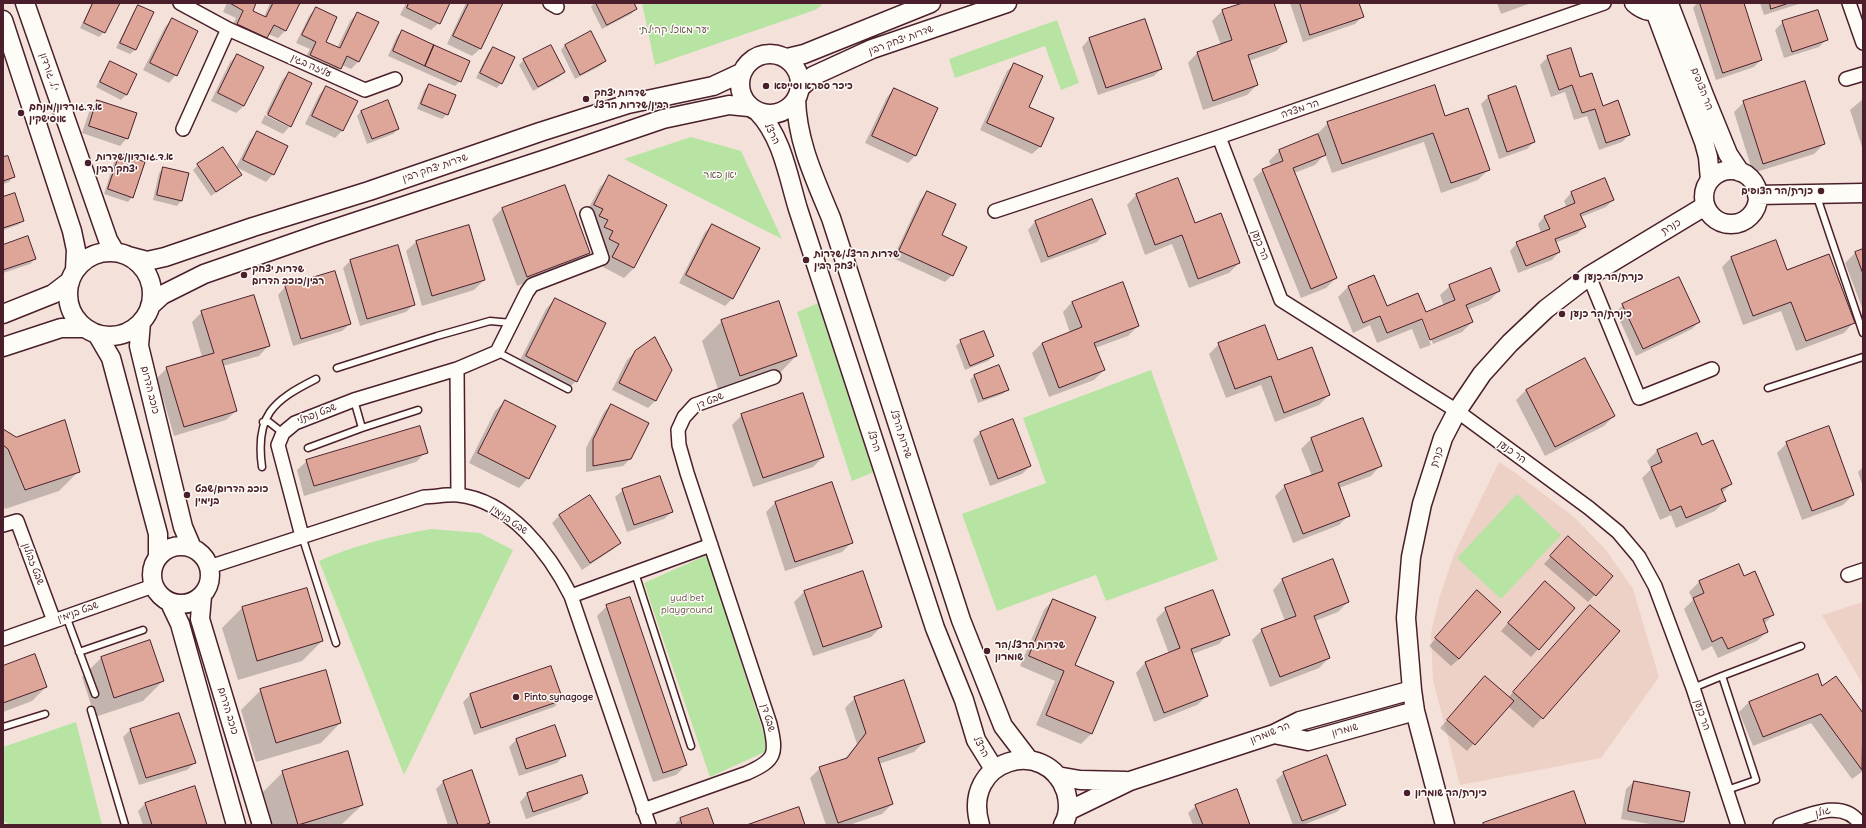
<!DOCTYPE html>
<meta charset="utf-8">
<style>
body{margin:0}
#map{position:relative;width:1866px;height:828px;overflow:hidden;background:#f4e2da;font-family:Delius,sans-serif}
canvas{display:block}
.frame{position:absolute;inset:0;border:4px solid #4a1f2b;pointer-events:none}
</style>
<div id="map">
<canvas width="1866" height="828"></canvas>
<div class="frame"></div>
</div>
<script>
const g = document.querySelector('canvas').getContext('2d');
g.lineJoin = 'round';
function paint(path, color) { g.fillStyle = color; g.fill(path, 'evenodd'); }
function trace(path, color, width, dash) { g.strokeStyle = color; g.lineWidth = width; g.lineCap = dash ? 'butt' : 'round'; g.setLineDash(dash || []); g.stroke(path); }
function write(font, color, halo, rows, align = 'center') {
  g.font = font + ' Delius,"Playpen Sans Hebrew",sans-serif'; g.lineWidth = 3; g.setLineDash([]); g.textBaseline = 'middle'; g.strokeStyle = halo; g.fillStyle = color; for (const [text, x, y, turn = 0] of rows) {
    g.save(); g.translate(x, y); g.rotate((+turn || 0) * Math.PI / 180); g.textAlign = isNaN(turn) ? turn : align; if (halo) g.strokeText(text, 0, 0); g.fillText(text, 0, 0); g.restore();
  }
}
paint(new Path2D(`
 M1499,462L1517,474L1574,517L1606,550L1633,589L1659,677L1601,758L1460,785L1433,680L1431,633L1440,595L1455,552Z
 M1863,602V685L1822,615Z`), '#edd0c6');
paint(new Path2D(`
 M642,3H822L821,6L815,10L655,65Z
 M1057,20L1079,83L1061,90L1045,46L955,78L949,59Z
 M691,137L741,151L782,239L624,159Z
 M823,301L881,469L852,481L797,312Z
 M1151,370L1218,560L1106,601L1096,575L997,611L962,514L1046,483L1023,418Z
 M1517,494L1561,535L1501,599L1457,558Z
 M431,529L480,533L513,550L404,775L319,561C355,545 392,536 431,529Z
 M707,555L769,750L710,777L644,583Z
 M76,722L102,825H11L3,821V747Z`), '#b7e4a2');
paint(new Path2D(`
 M92,3H118L104,32L99,37L80,28Z
 M227,3H255L251,11L264,17L270,3H298L285,31L278,38L268,34L259,45L230,31L236,18L223,12Z
 M406,3H448L439,23L431,30L400,15Z
 M466,3H502L480,49L472,56L447,44Z
 M594,3H633L636,9L631,14L602,29L591,7Z
 M1246,3H1273L1286,42L1276,51L1249,61L1257,85L1247,95L1203,110L1188,63L1197,53L1221,45L1212,21L1222,11Z
 M1290,3H1358L1363,16L1355,24L1303,42Z
 M1497,3H1531L1501,14Z
 M1697,3H1743L1761,60L1754,67L1716,80L1693,8Z
 M1760,3H1802L1764,15Z
 M139,6L153,13L135,50L130,54L116,48L134,11Z
 M316,8L325,42L337,48L350,21L358,13V62L351,69L342,65L332,76L303,62L310,49L296,43L309,16Z
 M172,19L176,75L169,83L143,70L165,27Z
 M1145,20L1161,69L1154,76L1098,95L1082,47L1089,39Z
 M1783,22L1827,39L1819,47L1784,58L1775,30Z
 M402,32L460,81L455,86L388,56L397,36Z
 M565,45L605,61L600,66L575,79L561,50Z
 M493,48L501,83L497,88L476,78L488,53Z
 M237,55L262,67L244,106L236,113L211,101L230,62Z
 M1548,57L1579,78L1603,107L1629,135L1622,142L1599,150L1587,116L1574,120L1565,92L1551,97L1540,65Z
 M524,60L564,72L559,77L533,91L519,65Z
 M110,62L136,74L126,95L121,100L96,87L106,67Z
 M1015,64L1028,108L1053,119L1040,147L1032,154L980,130L1007,71Z
 M289,73L290,126L283,134L261,123L265,115L289,127V124L266,113L282,80Z
 M429,85L447,114L442,119L417,109L424,90Z
 M326,87L342,131L335,138L305,124L319,95Z
 M1516,88L1534,142L1527,149L1499,159L1481,104L1488,97Z
 M894,89L937,109L915,156L908,163L865,143L887,97Z
 M1863,99V150L1850,110Z
 M98,102L127,138L120,146L82,133L90,109Z
 M1744,102L1824,144L1814,154L1753,173L1734,112Z
 M361,111L398,129L393,134L367,144L357,116Z
 M1445,117L1488,170L1478,180L1441,193L1424,142L1332,173L1325,154L1315,165L1294,173L1336,278L1326,288L1301,298L1253,179L1263,170L1271,166L1269,161L1279,151L1319,135L1318,133L1328,123Z
 M257,133L273,174L266,182L236,167L250,140Z
 M120,154L132,197L128,202L104,194L115,159Z
 M3,158L13,177L9,182L3,184Z
 M198,165L240,175L211,196L193,170Z
 M164,168L188,173L181,201L177,206L153,200L159,173Z
 M610,177L634,268L624,278L603,267L610,254L600,249L604,241L595,237L585,215L600,187Z
 M1605,180L1613,200L1606,207L1581,217L1585,227L1577,234L1555,243L1559,252L1552,260L1518,273L1510,251L1517,243L1541,233L1538,224L1545,216L1567,208L1564,201L1571,193Z
 M564,186L589,253L579,263L517,286L492,219L502,209Z
 M927,192L952,275L945,282L893,258L920,200Z
 M1136,195L1195,224L1239,263L1229,273L1189,288L1172,244L1145,255L1127,205Z
 M3,198L23,221L18,225L3,230Z
 M1092,200L1105,234L1097,242L1041,263L1028,230L1035,222Z
 M713,225L732,299L725,306L679,283L705,232Z
 M468,226L484,280L474,290L422,306L406,251L416,242Z
 M3,246L35,259L30,264L3,273Z
 M1863,250V310L1845,263L1855,253Z
 M1732,257L1787,271L1853,323L1844,333L1796,351L1781,311L1743,325L1722,267Z
 M350,261L414,304L406,312L360,326L343,268Z
 M335,273L350,324L342,331L293,346L278,295L285,287Z
 M1374,277L1386,308L1426,314L1444,306L1440,295L1450,286L1499,291L1489,301L1467,310L1472,322L1462,332L1433,344L1423,319H1421L1431,345L1420,349L1412,329L1377,343L1370,325L1353,333L1338,297L1348,287Z
 M555,299L576,381L566,391L517,366L546,309Z
 M1072,302L1138,326L1128,336L1095,348L1104,370L1094,380L1049,397L1032,353L1042,343L1070,333L1063,312Z
 M1623,305L1699,322L1692,329L1636,356L1616,312Z
 M202,312L268,346L259,356L223,366L236,411L226,420L174,436L157,378L167,368L202,357L192,322Z
 M722,321L796,356L777,376L720,395L702,341Z
 M961,341L993,356L988,361L965,370L956,346Z
 M1219,344L1278,361L1329,395L1319,405L1275,422L1261,385L1226,398L1209,354Z
 M635,352L671,370L655,401L648,408L612,390L627,360Z
 M1585,360L1614,416L1604,426L1545,456L1516,400L1526,390Z
 M975,375L1008,389L1003,394L978,403L970,380Z
 M505,401L528,478L519,488L469,463L495,411Z
 M611,405L630,459L623,466L586,472V448L604,412Z
 M742,415L823,457L813,467L753,487L732,425Z
 M1363,419L1380,466L1371,476L1339,488L1349,515L1339,525L1293,543L1275,496L1285,486L1312,476L1301,449L1311,439Z
 M3,431L79,471L59,491L5,509L3,504Z
 M980,433L1030,466L1022,474L990,486L973,440Z
 M1696,434L1702,446L1731,484L1722,493L1725,501L1715,511L1676,528L1671,515L1660,520L1642,478L1651,469L1647,461L1657,451Z
 M1787,443L1853,495L1843,505L1802,520L1777,453Z
 M426,452L416,462L304,496L297,470L307,461Z
 M1863,467V487L1858,472Z
 M623,490L672,512L664,519L627,532L615,497Z
 M590,496L620,543L612,550L582,570L552,523L559,516Z
 M775,503L852,542L842,552L785,571L766,512Z
 M1561,545L1612,576L1588,602L1544,564Z
 M1738,565L1744,577L1773,615L1764,624L1767,632L1757,641L1718,658L1712,646L1702,651L1684,609L1693,600L1689,592L1699,582Z
 M863,572L881,627L871,637L813,656L794,602L804,592Z
 M1282,580L1348,602L1338,612L1315,621L1329,658L1319,668L1270,687L1252,640L1262,630L1285,621L1273,590Z
 M306,589L322,641L302,661L238,680L222,628L242,608Z
 M1537,590L1574,608L1531,657L1501,631Z
 M1470,599L1459,659L1451,666L1429,646Z
 M1053,600L1074,666L1113,682L1091,734L1081,744L1036,725L1055,681L1020,666L1044,610Z
 M607,606L686,765L676,775L653,782L597,616Z
 M1590,606L1542,718L1533,728L1508,706L1467,751L1440,728L1478,685L1508,698Z
 M1166,609L1228,634L1219,644L1192,654L1207,696L1197,705L1154,722L1136,673L1145,663L1169,654L1156,619Z
 M101,658L163,681L143,701L95,717L82,677Z
 M3,667L46,687L32,701L3,712Z
 M551,668L561,700L554,707L474,735L463,702L470,695Z
 M1836,677L1863,714V771L1852,779L1811,723L1753,746L1739,712L1749,702L1822,687Z
 M261,690L340,723L321,743L256,762L241,710Z
 M855,698L924,742L914,752L879,764L892,804L882,814L849,825H826L810,778L820,768L844,760L857,744L845,708Z
 M131,729L195,763L187,770L139,785L123,737Z
 M517,739L564,755L557,763L519,776L509,747Z
 M283,772L362,805L341,825H273L263,792Z
 M1284,773L1344,805L1337,812L1303,825H1293L1276,780Z
 M581,776L587,793L580,800L526,819L520,802L527,794Z
 M444,781L489,823L487,825H448L436,789Z
 M1634,782L1683,822L1680,825H1655L1621,819L1626,789Z
 M146,803L206,825H143L138,811Z
 M1196,806L1249,825H1193L1188,813Z
 M708,809L713,825H674L680,819Z`), '#0003');
const building = new Path2D(`
 M93,3H120L105,33L84,23Z
 M230,3H256L253,11L266,17L273,3H300L286,31L274,25L267,38L237,24L243,11Z
 M409,3H450L440,24L407,8Z
 M469,3H503L481,49L453,36Z
 M596,3H634L637,9L607,25Z
 M1243,3H1274L1287,42L1248,55L1258,85L1213,101L1197,52L1232,40L1222,10Z
 M1300,3H1359L1364,17L1310,35Z
 M1700,3H1744L1762,60L1723,73Z
 M1770,3H1789L1771,9Z
 M138,5L154,12L136,50L120,43Z
 M316,7L337,17L326,42L340,48L357,12L379,22L359,62L347,56L341,69L310,55L316,42L302,35Z
 M1818,10L1828,40L1792,52L1782,21Z
 M172,18L198,31L177,76L150,63Z
 M1145,19L1162,69L1106,88L1089,38Z
 M402,30L434,45L425,66L393,51Z
 M591,31L606,61L580,75L565,45Z
 M434,45L470,61L461,82L425,66Z
 M551,45L565,72L538,87L523,59Z
 M493,47L515,57L502,84L480,73Z
 M1571,48L1580,77L1592,73L1603,106L1618,100L1630,135L1606,143L1595,109L1582,113L1572,85L1559,90L1547,56Z
 M237,54L264,67L244,106L218,93Z
 M110,61L137,74L127,95L100,82Z
 M1014,63L1043,76L1029,107L1054,118L1041,147L987,123Z
 M289,72L312,83L291,127L268,115Z
 M1805,81L1825,144L1763,164L1743,101Z
 M429,84L456,95L448,115L421,104Z
 M1435,85L1445,116L1468,108L1490,170L1451,183L1433,133L1342,164L1327,122Z
 M326,86L358,101L343,131L312,116Z
 M1516,86L1535,142L1507,152L1488,96Z
 M894,88L938,108L916,156L872,136Z
 M97,100L137,113L128,139L89,126Z
 M388,100L399,129L372,139L361,111Z
 M257,131L288,146L274,175L243,160Z
 M1318,134L1326,155L1293,168L1337,278L1311,289L1262,169L1283,161L1279,150Z
 M223,147L242,175L216,192L197,164Z
 M120,153L145,162L133,198L108,189Z
 M8,156L15,177L3,181V157Z
 M163,167L189,173L182,201L157,195Z
 M609,175L667,205L634,268L612,257L619,244L609,239L613,231L604,227L608,220L599,216L603,209L594,205Z
 M1178,178L1195,223L1221,213L1240,263L1198,279L1182,235L1155,245L1136,194Z
 M1605,178L1614,200L1580,214L1586,227L1555,239L1560,252L1526,266L1516,242L1550,229L1544,216L1575,203L1571,192Z
 M565,185L590,253L527,277L502,208Z
 M927,191L956,204L942,235L967,247L953,276L899,251Z
 M15,193L24,221L3,228V197Z
 M1092,199L1106,234L1048,257L1035,221Z
 M712,224L760,248L733,299L686,275Z
 M469,225L485,280L432,296L416,241Z
 M28,236L36,259L3,270V245Z
 M1776,240L1787,270L1829,254L1855,323L1806,341L1791,302L1753,316L1731,257Z
 M398,245L415,305L367,319L350,260Z
 M1863,249V274L1855,252Z
 M1491,268L1500,291L1466,305L1473,322L1430,340L1422,319L1387,333L1380,316L1363,323L1348,286L1374,275L1387,306L1418,293L1426,312L1455,300L1449,285Z
 M335,271L351,324L301,339L285,286Z
 M1679,277L1700,322L1643,349L1622,304Z
 M1123,282L1139,326L1094,343L1105,370L1059,388L1042,343L1082,327L1072,302Z
 M254,295L270,346L222,360L237,411L184,427L166,367L214,353L201,311Z
 M555,298L606,323L577,382L526,356Z
 M779,301L797,356L740,376L721,320Z
 M1265,325L1278,360L1312,347L1330,395L1284,413L1271,376L1235,389L1218,343Z
 M984,331L994,356L970,366L960,340Z
 M655,337L672,370L656,401L619,383L635,351Z
 M1585,358L1615,416L1555,447L1526,390Z
 M999,365L1009,390L983,399L974,375Z
 M803,393L824,457L763,478L741,414Z
 M505,400L556,426L529,479L478,453Z
 M611,404L649,423L631,459L593,466V440Z
 M1363,418L1382,466L1338,483L1350,516L1303,534L1284,485L1323,471L1311,438Z
 M1013,419L1031,466L998,479L980,432Z
 M65,420L80,472L25,490L8,449L3,445V429L16,437Z
 M420,426L428,453L314,486L306,460Z
 M1829,426L1854,495L1812,511L1786,442Z
 M1697,433L1702,445L1713,440L1732,484L1721,489L1726,501L1686,518L1681,506L1670,511L1651,467L1662,462L1657,450Z
 M660,476L673,512L634,525L622,489Z
 M832,482L853,543L795,562L775,502Z
 M590,495L621,543L590,563L559,515Z
 M1568,536L1613,576L1596,596L1550,556Z
 M1333,559L1349,602L1314,616L1330,658L1280,677L1261,629L1296,616L1282,579Z
 M1739,564L1744,576L1755,571L1774,615L1763,619L1768,632L1728,649L1722,637L1712,642L1693,598L1704,593L1699,581Z
 M863,571L882,627L823,647L804,591Z
 M1545,581L1575,608L1539,650L1508,623Z
 M307,588L323,641L257,661L242,607Z
 M1213,590L1230,635L1191,649L1208,696L1164,713L1145,662L1180,648L1165,608Z
 M1477,590L1501,612L1459,659L1435,638Z
 M630,597L687,765L663,773L606,605Z
 M1053,599L1096,617L1075,665L1114,682L1092,734L1046,715L1064,671L1029,656Z
 M1590,605L1620,631L1543,719L1513,692Z
 M150,640L164,681L114,698L101,657Z
 M35,654L47,687L3,703V666Z
 M551,666L563,700L481,728L470,694Z
 M326,670L341,723L276,743L260,689Z
 M1818,674L1822,686L1836,676L1863,713L1862,770L1821,714L1763,737L1749,702Z
 M1485,676L1514,701L1475,745L1447,720Z
 M904,680L925,742L878,758L893,804L838,823L819,767L847,758L866,733L854,697Z
 M179,713L196,763L146,778L130,729Z
 M555,725L566,756L526,769L516,739Z
 M348,751L363,805L298,825L282,771Z
 M1327,755L1346,805L1302,821L1283,772Z
 M472,770L490,823L484,825H458L443,781Z
 M582,775L588,793L533,812L527,793Z
 M1634,781L1690,792L1684,822L1628,811Z
 M195,786L207,825H152L145,803Z
 M1237,789L1250,825H1203L1195,805Z
 M1574,791L1586,825H1483V823Z
 M799,807L805,825H747Z
 M708,808L714,825H682L680,818Z`);
paint(building, '#dea698');
trace(building, '#4a1f2b', 1);
const lane = new Path2D(`
 M1817,197L1863,333
 M497,352L568,389
 M337,368L437,336L490,321L512,323
 M1768,388L1863,357
 M354,400L362,428
 M263,422H269L283,433
 M308,448L362,428L418,410
 M262,467C255,416 272,401 316,379
 M302,536L336,643
 M635,573L691,746
 M66,616L95,694
 M79,652L143,630
 M1693,688L1722,676
 M91,710L125,825
 M3,727L45,714
 M1727,790L1756,780L1722,676L1801,646`);
const street = new Path2D(`
 M180,3L228,29L365,90L395,79
 M550,3L557,7
 M1849,3L1863,43
 M1846,79L1863,74
 M183,129L228,29
 M1219,137L1281,300L1457,411L1589,508L1618,532L1639,557L1655,586L1693,688L1738,825
 M995,211L1219,137L1604,3
 M1589,276L1639,398L1712,369
 M457,369L458,495
 M3,525L17,521L54,621
 M302,536L278,445L283,433L295,423L354,400L457,369L497,352L527,292L532,285L602,258L587,214
 M209,567L424,497C435,497 447,494 458,495C509,500 550,554 571,596L649,825
 M1848,575L1863,570
 M571,596L711,545
 M3,639L153,586
 M643,810L747,773C776,760 777,754 770,724L687,473L679,445L678,430L684,417L695,405L774,377
 M1780,825C1805,817 1843,796 1861,825`);
const secondary = new Path2D(`
 M25,3L108,240L115,252
 M1634,3C1643,11 1655,15 1666,7
 M1669,4L1704,95L1728,154L1740,172
 M1655,11L1704,142L1708,157L1710,180
 M3,20L72,231L76,250L75,270
 M740 84a30 30 0 1 1 60 0a30 30 0 1 1-60 0Z
 M787,58L804,54L931,3
 M800,88L813,76L872,49L1007,3
 M796,99C797,142 815,179 831,218L961,620L1003,726L1029,760
 M758,112C782,137 788,176 798,209L935,628L964,700L976,740L994,769
 M1704 197a27 27 0 1 1 54 0a27 27 0 1 1-54 0Z
 M1757,195L1863,193
 M68 294a42 42 0 1 1 84 0a42 42 0 1 1-84 0Z
 M128,256L147,261L165,257L253,227L369,191L540,132L628,104L713,86L741,73
 M150,306L162,295L204,274L322,233L549,158L663,119L729,105L749,107
 M3,314L53,294L70,281
 M141,322L139,346L183,527L192,548
 M97,334L111,358L158,534V556
 M3,347L61,328H84
 M152 575a29 29 0 1 1 58 0a29 29 0 1 1-58 0Z
 M202,596L200,619L262,825
 M170,603L180,624L236,825
 M1274,734L1308,741L1415,711
 M1057,776L1080,780L1126,781
 M1068,811L1130,781L1274,734L1300,721L1412,690
 M980,825C960,759 1047,735 1066,792C1069,803 1069,815 1063,825
 M1445,825L1415,711L1412,690L1406,618L1411,557L1422,504L1443,438L1457,411L1482,374L1510,343L1546,309L1589,276L1705,206`);
trace(lane, '#4a1f2b', 9);
trace(street, '#4a1f2b', 16);
trace(secondary, '#4a1f2b', 21);
trace(lane, '#fdfcf7', 6);
trace(street, '#fdfcf7', 13);
trace(secondary, '#fdfcf7', 18);
for (const [x, y, r, color] of [
 [766,86,4,"#4a1f2b"],
 [586,99,4,"#4a1f2b"],
 [21,113,4,"#4a1f2b"],
 [88,163,4,"#4a1f2b"],
 [1821,191,4,"#4a1f2b"],
 [806,260,4,"#4a1f2b"],
 [244,275,4,"#4a1f2b"],
 [1576,277,4,"#4a1f2b"],
 [1562,314,4,"#4a1f2b"],
 [187,495,4,"#4a1f2b"],
 [987,651,4,"#4a1f2b"],
 [516,697,4,"#4a1f2b"],
 [1407,793,4,"#4a1f2b"]
]) { const dot = new Path2D(); dot.arc(x, y, r, 0, 2 * Math.PI); g.fillStyle = color; g.fill(dot); trace(dot, '#fdfcf7', 1.5); }
write('10px', '#655049', '#fdfcf7', [
 ["יער מאכל קהילתי",674,30],
 ["יאן פאר",720,175],
 ["yud bet",687,598],
 ["playground",687,610]
]);
write('10px', '#4a1f2b', '#fdfcf7', [
 ["שדרות יצחק רבין",901,40,-20],
 ["עליזה בגין",311,66,24],
 ["י.ל. גורדון",49,72,71],
 ["הר הצופים",1702,89,69],
 ["הר מצדה",1300,109,-19],
 ["הרצל",772,134,64],
 ["שדרות יצחק רבין",435,168,-19],
 ["כנרת",1671,227,-30],
 ["הר כנען",1260,245,69],
 ["כוכב הדרום",150,390,76],
 ["שבט דן",710,401,-23],
 ["שבט נפתלי",317,414,-21],
 ["שדרות הרצל",901,434,72],
 ["הרצל",874,441,72],
 ["הר כנען",1512,452,36],
 ["כנרת",1437,457,-72],
 ["שבט בנימין",509,520,35],
 ["שבט זבולון",33,564,69],
 ["שבט בנימין",78,612,-20],
 ["כוכב הדרום",228,711,73],
 ["הר כנען",1702,715,72],
 ["שבט דן",768,718,74],
 ["שומרון",1345,730,-15],
 ["הר שומרון",1270,733,-22],
 ["הרצל",981,747,62],
 ["גולן",1823,812,-14]
]);
write('bold 10px', '#4a1f2b', '#fdfcf7', [
 ["כיכר ספרא וסייפא",774,86],
 ["שדרות יצחק",594,93],
 ["רבין/שדרות הרצל",594,105],
 ["א.ד.גורדון/מנחם",29,107],
 ["אוסישקין",29,119],
 ["א.ד.גורדון/שדרות",96,157],
 ["יצחק רבין",96,169],
 ["כנרת/הר הצופים",1813,191,"right"],
 ["שדרות הרצל/שדרות",814,254],
 ["יצחק רבין",814,266],
 ["שדרות יצחק",252,269],
 ["רבין/כוכב הדרום",252,281],
 ["כנרת/הר כנען",1584,277],
 ["כינרת/הר כנען",1570,314],
 ["כוכב הדרום/שבט",195,489],
 ["בנימין",195,501],
 ["שדרות הרצל/הר",995,645],
 ["שומרון",995,657],
 ["Pinto synagoge",524,697],
 ["כינרת/הר שומרון",1415,793]
], 'left');
</script>
